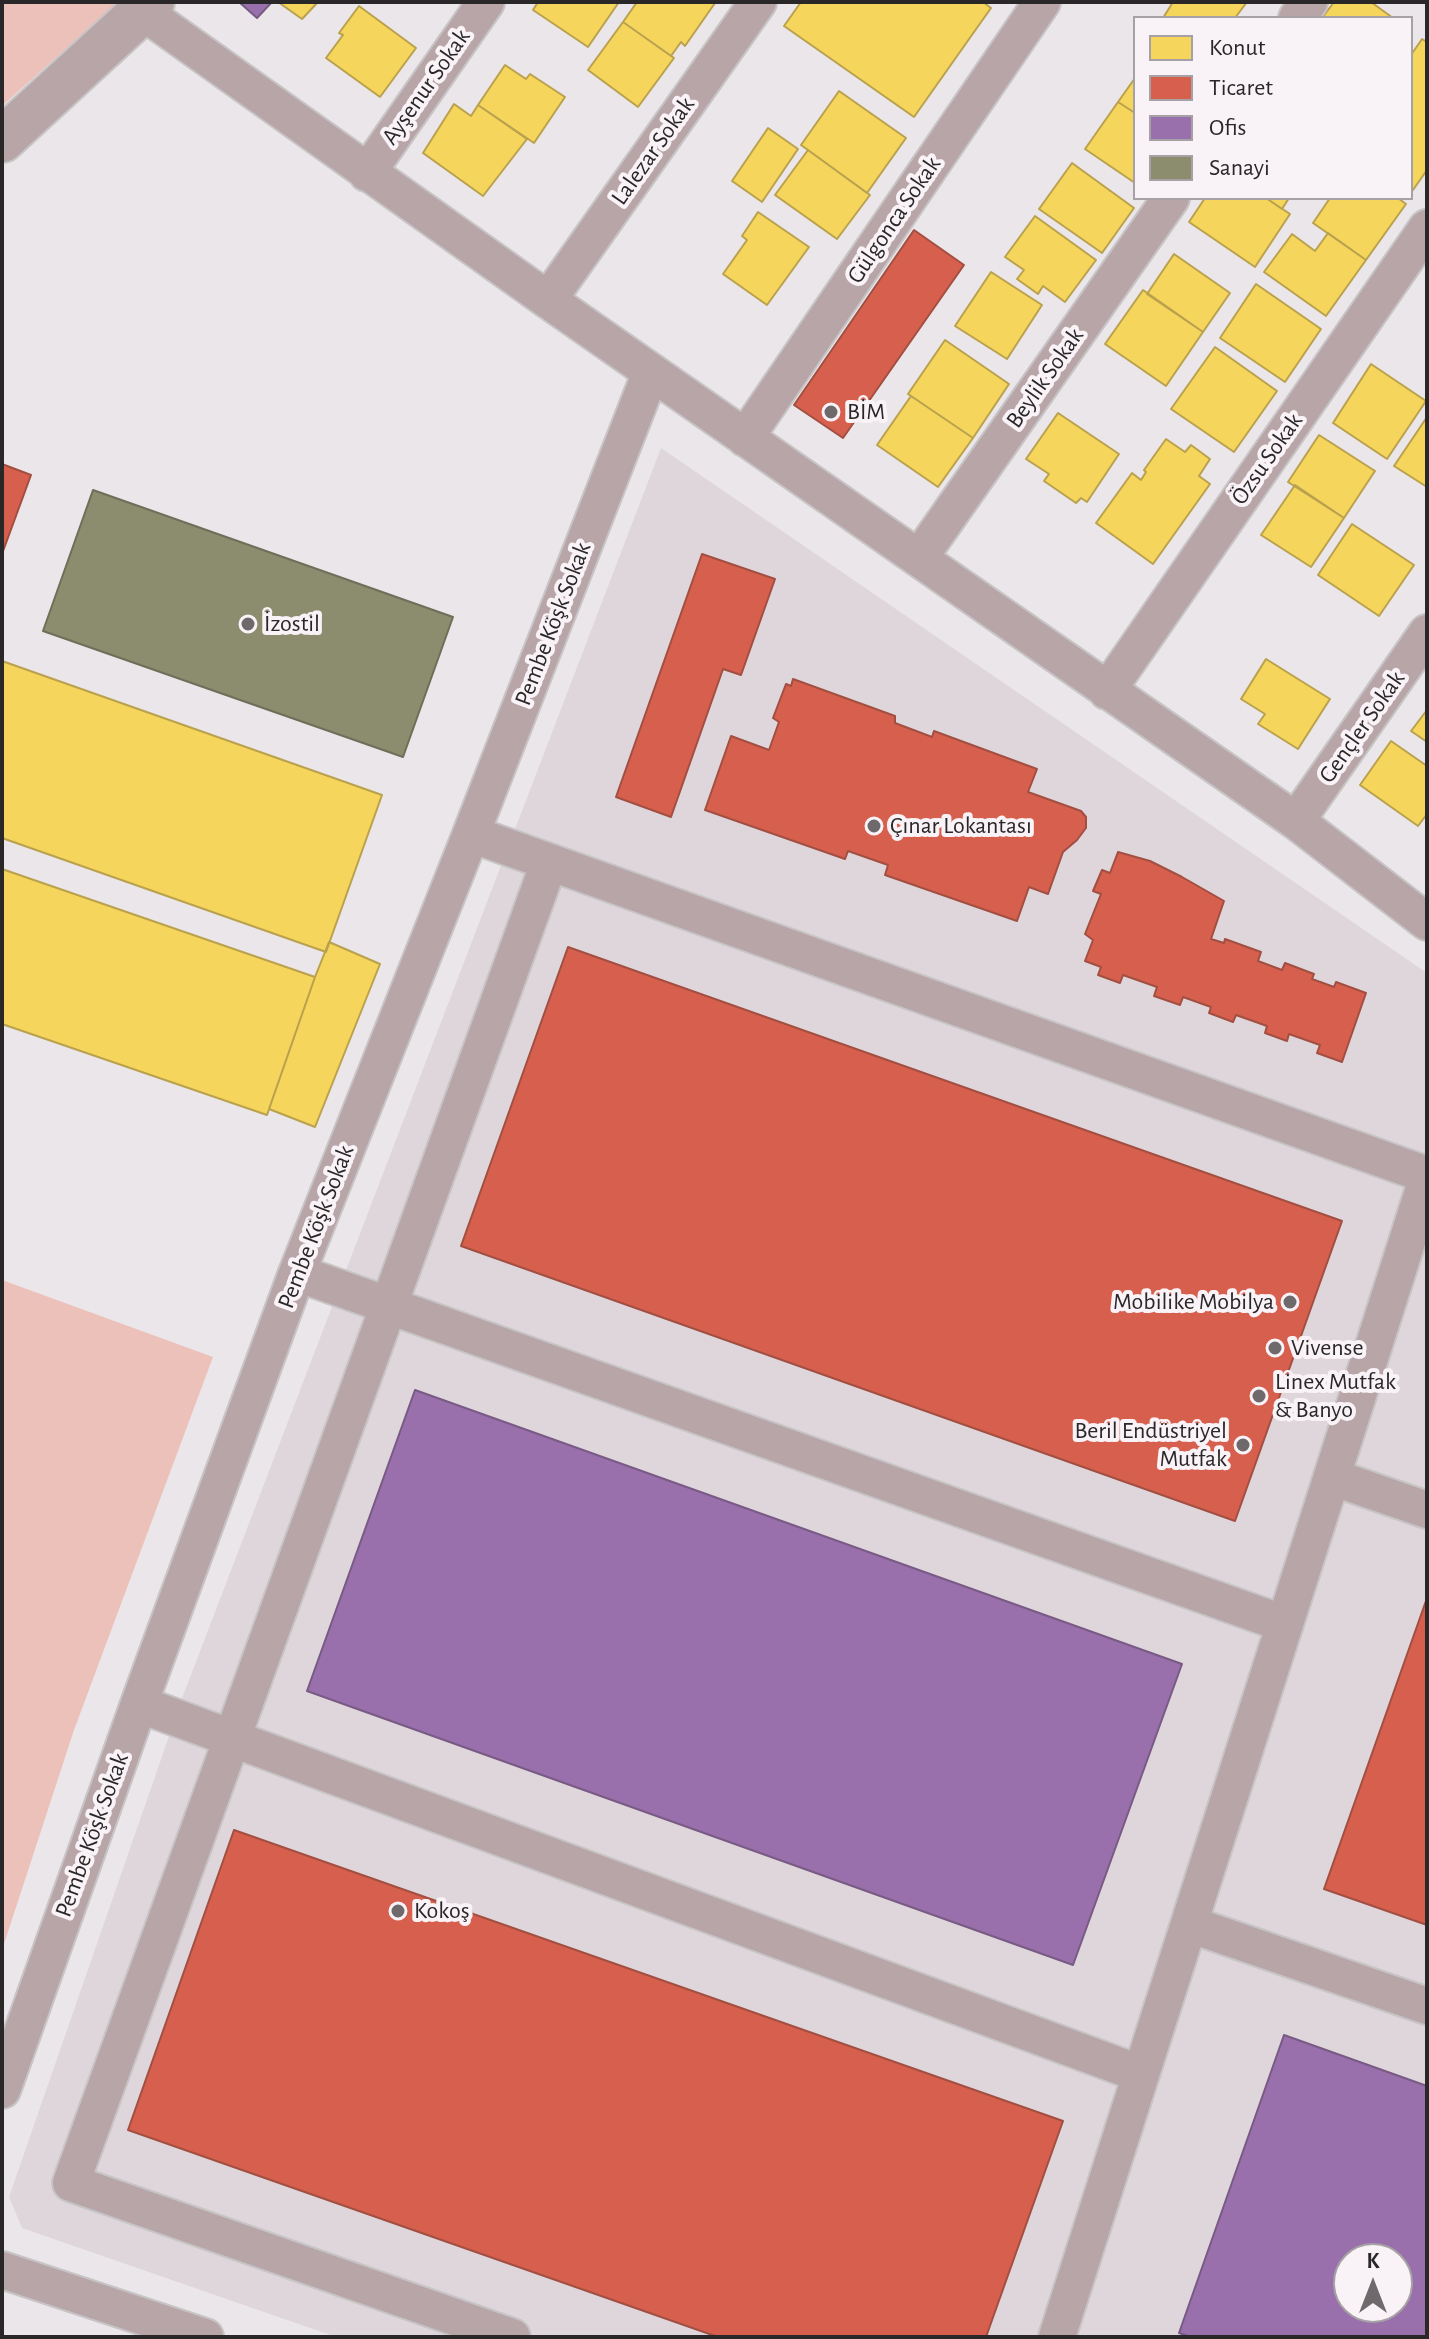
<!DOCTYPE html>
<meta charset="utf-8">
<style>
body{margin:0}
#map{position:relative;width:1429px;height:2339px;overflow:hidden;background:#ebe6e9;font-family:"Alegreya Sans",sans-serif}
canvas{display:block}
.frame{position:absolute;inset:0;border:4px solid #2a2729;pointer-events:none}
.legend{position:absolute;left:1133px;top:16px;width:280px;height:184px;box-sizing:border-box;background:#f9f2f6;border:2px solid #a6a1a4;margin:0;padding:10px 14px;list-style:none;font-size:24px;color:#2a2729}
.legend li{display:flex;align-items:center;gap:16px;height:40px}
.legend b{width:40px;border:2px solid #a6a1a4}
.north{position:absolute;left:1333px;top:2243px;width:80px;height:80px;box-sizing:border-box;background:#f9f2f6;border:2px solid #a6a1a4;border-radius:50%;rotate:0deg;font-size:22px;font-weight:700;line-height:32px;text-align:center;color:#2a2729}
.north::after{content:'';display:block;margin:auto;width:28px;height:36px;background:#6e6a6c;clip-path:polygon(50% 0,100% 100%,50% 72%,0 100%)}
</style>
<div id="map">
<canvas width="1429" height="2339"></canvas>
<div class="frame"></div>
<ul class="legend">
<li><b style="height:22px;background:#f6d55c"></b>Konut</li>
<li><b style="height:22px;background:#d6604d"></b>Ticaret</li>
<li><b style="height:22px;background:#9970ab"></b>Ofis</li>
<li><b style="height:22px;background:#8c8c6e"></b>Sanayi</li>
</ul>
<div class="north">K</div>
</div>
<script>
const g = document.querySelector('canvas').getContext('2d');
g.lineJoin = 'round';
function paint(path, color) { g.fillStyle = color; g.fill(path, 'evenodd'); }
function trace(path, color, width, dash) { g.strokeStyle = color; g.lineWidth = width; g.lineCap = dash ? 'butt' : 'round'; g.setLineDash(dash || []); g.stroke(path); }
function write(font, color, halo, rows, align = 'center') {
  g.font = font + ' "Alegreya Sans",sans-serif'; g.lineWidth = 8; g.setLineDash([]); g.textBaseline = 'middle'; g.strokeStyle = halo; g.fillStyle = color; for (const [text, x, y, turn = 0] of rows) {
    g.save(); g.translate(x, y); g.rotate((+turn || 0) * Math.PI / 180); g.textAlign = isNaN(turn) ? turn : align; if (halo) g.strokeText(text, 0, 0); g.fillText(text, 0, 0); g.restore();
  }
}
paint(new Path2D(`
 M661,448L1427,973V2337H336L22,2228L9,2197L184,1693ZM1349,2259H1397V2307H1349Z`), '#dfd6dc');
paint(new Path2D(`
 M2,2H118L2,106Z
 M2,1280L213,1357L74,1730L2,1950Z`), '#ecc1ba');
const homes = new Path2D(`
 M278,2H318L302,19Z
 M538,2H619L588,47L533,10Z
 M637,2H713L715,3L685,46L681,42L671,56L623,22Z
 M801,2H983L991,8L914,117L784,26Z
 M1173,2H1247L1235,18H1163Z
 M1334,2H1371L1393,18H1322Z
 M359,6L416,48L380,97L326,58L343,35L339,33Z
 M623,22L674,58L638,107L588,70Z
 M1422,39L1427,42V170L1413,190L1411,189V55Z
 M505,65L526,79L530,74L565,97L534,143L478,105Z
 M1135,78V113L1118,102Z
 M839,91L906,138L867,193L801,145Z
 M1118,102L1135,113V183L1085,149Z
 M454,104L471,116L478,105L527,139L483,196L423,153Z
 M768,128L798,149L762,202L732,181Z
 M808,150L870,195L837,239L775,195Z
 M1072,163L1134,208L1102,253L1039,209Z
 M1205,198H1266L1290,214L1255,267L1189,222Z
 M1266,198H1289L1282,209Z
 M1330,198H1398L1406,204L1366,260L1313,223Z
 M758,212L809,247L767,305L723,274L747,240L742,236Z
 M1035,216L1096,260L1065,302L1043,286L1038,294L1017,279L1024,270L1005,257Z
 M1328,233L1366,260L1326,316L1264,272L1292,234L1315,251Z
 M1174,254L1230,293L1203,332L1147,294Z
 M991,272L1042,305L1007,359L955,326Z
 M1256,284L1321,329L1285,382L1220,338Z
 M1143,290L1203,332L1166,386L1105,344Z
 M945,340L1009,384L973,438L908,394Z
 M1215,347L1277,391L1234,452L1171,409Z
 M1371,364L1426,401L1387,459L1333,423Z
 M911,396L973,438L938,487L877,445Z
 M1058,413L1119,454L1087,502L1081,498L1076,503L1044,481L1049,474L1026,459Z
 M1427,417V487L1394,466Z
 M1319,435L1375,471L1344,518L1288,482Z
 M1166,439L1185,452L1191,445L1210,459L1199,476L1210,484L1153,564L1096,523L1132,473L1141,480L1146,472L1144,470Z
 M1295,485L1344,518L1311,567L1261,535Z
 M1352,524L1414,565L1379,616L1318,575Z
 M1266,659L1330,699L1298,749L1258,724L1265,714L1241,699Z
 M2,661L382,795L326,952L2,838Z
 M1427,710V742L1411,731Z
 M1391,741L1427,766V814L1418,826L1360,785Z
 M2,869L315,977L267,1115L2,1024Z
 M329,942L380,964L315,1127L269,1109L315,977Z`);
paint(homes, '#f6d55c');
trace(homes, '#b9a14d', 2);
const shops = new Path2D(`
 M914,230L964,265L843,438L794,405Z
 M2,464L31,475L2,554Z
 M702,554L775,579L741,675L723,669L671,817L616,797Z
 M793,679L895,716V723L932,737L934,731L1037,769L1028,792L1081,811L1086,817V828L1077,840L1063,852L1048,894L1029,887L1017,921L885,875L888,865L848,851L845,859L705,810L731,736L769,750L779,722L773,718L786,684L791,686Z
 M1118,852L1150,861L1182,877L1224,901L1211,939L1224,943L1225,939L1261,952L1258,961L1282,970L1285,963L1314,974L1312,979L1334,987L1336,982L1366,993L1342,1062L1317,1053L1320,1045L1289,1034L1287,1041L1265,1033L1267,1026L1236,1015L1233,1022L1209,1013L1211,1007L1183,997L1180,1005L1154,996L1157,987L1123,975L1120,983L1098,975L1101,967L1085,961L1093,940L1085,934L1101,894L1093,891L1102,870L1110,873Z
 M568,947L1342,1221L1235,1521L461,1246Z
 M1427,1598V1925L1324,1889Z
 M234,1830L1063,2121L986,2337H718L128,2130Z`);
paint(shops, '#d6604d');
trace(shops, '#a24f42', 2);
const offices = new Path2D(`
 M239,2H272L257,18Z
 M415,1390L1182,1664L1073,1965L307,1691Z
 M1284,2035L1427,2086V2337H1191L1179,2333ZM1349,2259H1397V2307H1349Z`);
paint(offices, '#9970ab');
trace(offices, '#785a84', 2);
const industry = new Path2D(`
 M93,490L453,617L403,757L43,631Z`);
paint(industry, '#8c8c6e');
trace(industry, '#6f6e59', 2);
const minor = new Path2D(`
 M142,11L548,300L1296,821L1427,922
 M1297,18L1309,2
 M367,173L486,2
 M548,300L758,2
 M745,438L1042,2
 M919,558L1171,198
 M1107,691L1427,228
 M1296,821L1427,633
 M471,834L1427,1175
 M297,1273L1285,1624
 M1332,1477L1427,1510
 M139,1704L1141,2074
 M1189,1924L1427,2006
 M2,2090L139,1704L297,1273L471,834L651,372
 M2,2270L205,2337
 M512,2337L71,2183L549,863
 M1057,2337L1427,1179`);
const tertiary = new Path2D(`
 M2,140L152,2`);
trace(minor, '#c7c4c6', 40);
trace(tertiary, '#c7c4c6', 48);
trace(minor, '#b7a5a8', 36);
trace(tertiary, '#b7a5a8', 44);
for (const [x, y, r, color] of [
 [831,412,8,"#6e6a6c"],
 [248,624,8,"#6e6a6c"],
 [874,826,8,"#6e6a6c"],
 [1290,1302,8,"#6e6a6c"],
 [1275,1348,8,"#6e6a6c"],
 [1259,1396,8,"#6e6a6c"],
 [1243,1445,8,"#6e6a6c"],
 [398,1911,8,"#6e6a6c"]
]) { const dot = new Path2D(); dot.arc(x, y, r, 0, 2 * Math.PI); g.fillStyle = color; g.fill(dot); trace(dot, '#f9f2f6', 3); }
write('24px', '#2a2729', '#f9f2f6', [
 ["Ayşenur Sokak",426,87,-55],
 ["Lalezar Sokak",653,151,-55],
 ["Gülgonca Sokak",894,220,-56],
 ["Beylik Sokak",1045,378,-55],
 ["Özsu Sokak",1267,459,-55],
 ["Pembe Köşk Sokak",553,624,-69],
 ["Gençler Sokak",1362,727,-55],
 ["Pembe Köşk Sokak",316,1227,-69],
 ["Pembe Köşk Sokak",92,1835,-70]
]);
write('24px', '#2a2729', '#f9f2f6', [
 ["BİM",847,412],
 ["İzostil",264,624],
 ["Çınar Lokantası",890,826],
 ["Mobilike Mobilya",1274,1302,"right"],
 ["Vivense",1291,1348],
 ["Linex Mutfak",1275,1382],
 ["& Banyo",1275,1410],
 ["Beril Endüstriyel",1227,1431,"right"],
 ["Mutfak",1227,1459,"right"],
 ["Kokoş",414,1911]
], 'left');
</script>
